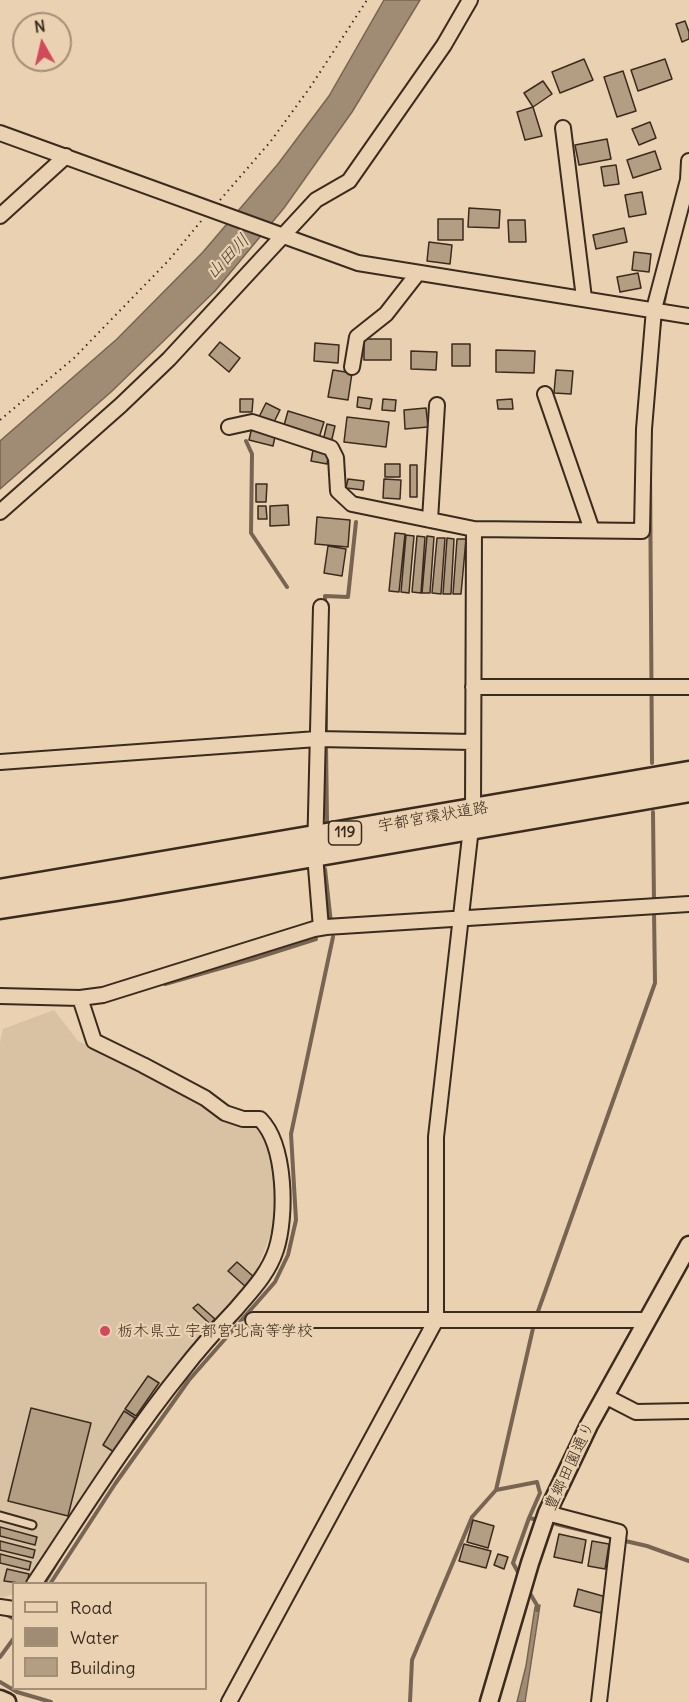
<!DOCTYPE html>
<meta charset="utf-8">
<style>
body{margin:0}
#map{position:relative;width:689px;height:1702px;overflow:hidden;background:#e9d1b1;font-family:Delius,sans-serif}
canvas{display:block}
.legend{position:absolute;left:12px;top:1582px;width:195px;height:108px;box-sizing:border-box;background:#e9d1b1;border:2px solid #a38e76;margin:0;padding:8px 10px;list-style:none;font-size:18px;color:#3b2a1e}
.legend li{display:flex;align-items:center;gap:12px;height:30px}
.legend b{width:30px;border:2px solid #a38e76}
.north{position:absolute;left:12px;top:12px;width:60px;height:60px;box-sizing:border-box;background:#e9d1b1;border:2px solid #a38e76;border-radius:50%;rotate:352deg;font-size:16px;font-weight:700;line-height:24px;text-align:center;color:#3b2a1e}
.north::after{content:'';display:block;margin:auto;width:21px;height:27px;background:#d1495b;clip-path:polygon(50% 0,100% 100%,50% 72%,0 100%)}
</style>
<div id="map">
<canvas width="689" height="1702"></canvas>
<ul class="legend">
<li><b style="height:8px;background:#e9d1b1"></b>Road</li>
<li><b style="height:16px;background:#a08b74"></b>Water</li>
<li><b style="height:16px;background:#b39e84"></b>Building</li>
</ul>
<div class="north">N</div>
</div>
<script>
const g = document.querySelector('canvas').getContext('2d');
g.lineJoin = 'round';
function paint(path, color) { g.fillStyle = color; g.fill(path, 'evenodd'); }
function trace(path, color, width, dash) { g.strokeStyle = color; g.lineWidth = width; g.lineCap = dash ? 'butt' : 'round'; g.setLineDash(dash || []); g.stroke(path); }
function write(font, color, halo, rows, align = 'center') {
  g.font = font + ' Delius,"Klee One",sans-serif'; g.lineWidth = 4.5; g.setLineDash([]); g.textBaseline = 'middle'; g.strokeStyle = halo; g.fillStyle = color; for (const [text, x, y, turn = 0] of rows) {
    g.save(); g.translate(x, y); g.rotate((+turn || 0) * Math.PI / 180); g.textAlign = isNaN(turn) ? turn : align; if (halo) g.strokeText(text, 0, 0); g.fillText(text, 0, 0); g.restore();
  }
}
paint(new Path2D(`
 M54,1010L78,1041L262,1126L275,1165V1222L254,1278L164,1384L89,1485L30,1581L27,1583L14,1584L13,1594L0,1598V1042L3,1029Z`), '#d9c2a4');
const water = new Path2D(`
 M384,0H420L352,112L284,208L215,291L111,392L0,489V441L117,339L203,252L278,164L329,96Z
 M540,1605L525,1702H517L526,1666L535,1607Z`);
paint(water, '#a08b74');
trace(water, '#786452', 1.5);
trace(new Path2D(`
 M659,328L666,291
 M246,441L252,454L251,533L287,587
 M650,467L652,763
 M325,607V596L348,597L356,522
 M326,677V736
 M326,743L327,821
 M653,812L654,903
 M325,869L331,923
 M165,984L253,959L316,939
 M249,1304L267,1281
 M536,1317L655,983L654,910
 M534,1519L529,1518L540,1493L537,1482L496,1490L534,1324
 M556,1524L614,1538
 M621,1540L647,1546L689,1561
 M520,1576L513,1563L529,1518
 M44,1584L68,1544
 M50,1584L115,1484L189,1380L275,1282L288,1255L296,1220L291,1134L333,937
 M528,1590L538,1607L537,1610
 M4,1613L14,1619
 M0,1657L14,1638
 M0,1682L17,1692L51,1702
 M410,1702L412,1660L472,1517L496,1490`), '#786452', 4);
const building = new Path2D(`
 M685,21L689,32V39L682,42L676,24Z
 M584,59L593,80L560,93L552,72Z
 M665,59L672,79L638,91L631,70Z
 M623,71L636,111L617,117L604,77Z
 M543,81L552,94L533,107L524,93Z
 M533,107L542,136L525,140L517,112Z
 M650,122L656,138L639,145L632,129Z
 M607,139L611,159L579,165L575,145Z
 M655,151L661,169L633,178L627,160Z
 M616,165L619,184L604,186L601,167Z
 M642,192L646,214L629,217L625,195Z
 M469,208L500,210L499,228L468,227Z
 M438,219H463V240H438Z
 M508,220H525L526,242H509Z
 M624,228L627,242L596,249L593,235Z
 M429,242L452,245L450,264L427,261Z
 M634,252L651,254L649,272L632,270Z
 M638,273L641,288L620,292L617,277Z
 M364,339H391V360H364Z
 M220,342L240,358L229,372L209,355Z
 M315,343L339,345L338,363L314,361Z
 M452,344H470V366H452Z
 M496,350L535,351L534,373L496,372Z
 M411,351L437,352L436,370L411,369Z
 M333,370L352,373L348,400L328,397Z
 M556,370L573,371L571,394L554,393Z
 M358,397L372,399L370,409L357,407Z
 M240,399H253L252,412H240Z
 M383,399L396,400L395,411L382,410Z
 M512,399L513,409H498L497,400Z
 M266,403L280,410L272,426L258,419Z
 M426,408L428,427L405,429L404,410Z
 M288,411L324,422L318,441L283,429Z
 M347,417L389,422L386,447L344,442Z
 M327,424L335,426L331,443L323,441Z
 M252,427L276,432L273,446L249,440Z
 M313,450L329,453L327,464L311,461Z
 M385,464H400V477H385Z
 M410,465H417V497H410Z
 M348,479L364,481L363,490L346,488Z
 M384,479L401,480L400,499L383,498Z
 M256,484H267L266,502H256Z
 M288,505L289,525L270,526V506Z
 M258,506H266L267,519H258Z
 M317,517L350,520L348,547L315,544Z
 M395,533L405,534L399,592L389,591Z
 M406,535L414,536L409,593L401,592Z
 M417,536L425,537L421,593L412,592Z
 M427,536L434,537L430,593H422Z
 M437,538H445L441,594L432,593Z
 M447,538L454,539L451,594H443Z
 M457,539H466L461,594H453Z
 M328,546L346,549L342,576L324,573Z
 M237,1262L254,1277L246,1287L228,1271Z
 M198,1304L215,1319L210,1324L193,1308Z
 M148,1376L159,1383L136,1416L125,1409Z
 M31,1408L91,1423L68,1516L8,1501Z
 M124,1411L135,1418L114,1452L103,1445Z
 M473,1520L494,1526L488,1548L467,1542Z
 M0,1527L37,1537L35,1545L0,1536Z
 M559,1534L586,1540L582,1563L554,1557Z
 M0,1541L35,1550L33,1558L0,1550Z
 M592,1541L609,1544L605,1569L588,1566Z
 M464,1544L491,1551L486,1568L459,1561Z
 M0,1554L31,1562L29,1570L0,1563Z
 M498,1554L508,1557L504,1569L494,1565Z
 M7,1569L29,1574L27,1584L4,1581Z
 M578,1589L606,1597L601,1613L574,1606Z`);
paint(building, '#b39e84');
trace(building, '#3b2a1e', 1.5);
const service = new Path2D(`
 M0,1516L32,1525`);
const minor = new Path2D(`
 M563,128L584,298
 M0,133L358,263L689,316
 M0,216L66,156
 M352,367L357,337L386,314L418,273
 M545,394L592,530
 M229,427L252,422L331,448L336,458L338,491L352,504L474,529
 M0,512L121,405L169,359L316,200L349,181L444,45L470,0
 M430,520L437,405
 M473,687H689
 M0,762L317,739L473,742
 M321,928L315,855L321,607
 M0,996L80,998L103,995L314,929L326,927L689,904
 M253,1320H647
 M605,1396L636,1412L689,1411
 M547,1513L619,1532L599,1702
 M34,1584C82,1512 128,1438 182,1371C199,1349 217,1329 236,1309C252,1290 268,1274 276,1250C287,1216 286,1145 260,1119H243L225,1113L205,1098L143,1065L94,1041L80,998
 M0,1607L14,1609
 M229,1702L436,1320V1137L473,810L474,529L642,531L644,429L654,309L688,180L689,161`);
const tertiary = new Path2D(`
 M0,1699L7,1702
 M489,1702L530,1563L547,1513L589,1425L689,1245`);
const trunk = new Path2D(`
 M0,891L689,773
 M0,907L117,889L689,790`);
trace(service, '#3b2a1e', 11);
trace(minor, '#3b2a1e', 18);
trace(tertiary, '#3b2a1e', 21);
trace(trunk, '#3b2a1e', 27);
trace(new Path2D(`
 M220,200L271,141L311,86L367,0
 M0,420L74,358L169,260L202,220`), '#3b2a1e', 2, [1.5, 4.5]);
trace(service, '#e9d1b1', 7);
trace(minor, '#e9d1b1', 14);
trace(tertiary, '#e9d1b1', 16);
trace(trunk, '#e9d1b1', 22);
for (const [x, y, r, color] of [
 [105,1331,6,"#d1495b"]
]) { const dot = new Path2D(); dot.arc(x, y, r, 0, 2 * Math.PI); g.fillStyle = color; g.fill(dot); trace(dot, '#e9d1b1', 2); }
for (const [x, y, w] of [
 [345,833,33]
]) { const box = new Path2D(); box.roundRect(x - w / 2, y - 12, w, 24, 4.5); g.fillStyle = '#e9d1b1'; g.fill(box); trace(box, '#3b2a1e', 1.5); }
write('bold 15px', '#3b2a1e', null, [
 ["119",345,833]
]);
write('16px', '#3b2a1e', '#e9d1b1', [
 ["宇都宮環状道路",433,817,-10],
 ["豊郷田園通り",570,1466,-65]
]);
write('16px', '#3b2a1e', '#e9d1b1', [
 ["栃木県立 宇都宮北高等学校",117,1331]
], 'left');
write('italic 18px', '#4f3d2f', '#e9d1b1', [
 ["山田川",228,257,-46]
]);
</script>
